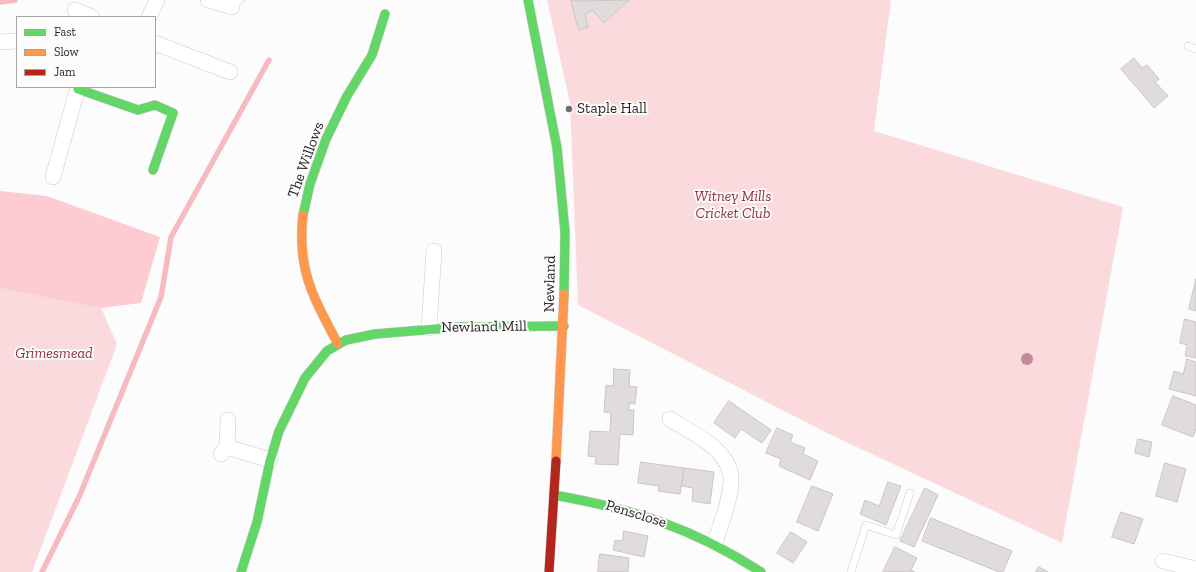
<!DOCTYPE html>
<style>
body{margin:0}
#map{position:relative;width:1196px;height:572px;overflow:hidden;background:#fcfcfc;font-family:"Zilla Slab",serif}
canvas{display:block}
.legend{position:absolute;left:16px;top:16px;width:140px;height:72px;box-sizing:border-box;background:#fcfcfc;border:1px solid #a8a4a4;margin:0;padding:5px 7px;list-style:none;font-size:12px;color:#291f20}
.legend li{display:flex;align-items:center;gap:8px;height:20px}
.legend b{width:20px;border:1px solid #a8a4a4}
</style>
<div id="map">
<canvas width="1196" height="572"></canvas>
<ul class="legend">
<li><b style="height:5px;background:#63d668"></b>Fast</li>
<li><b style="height:5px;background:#ff974d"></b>Slow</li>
<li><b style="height:5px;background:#b3261e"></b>Jam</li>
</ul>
</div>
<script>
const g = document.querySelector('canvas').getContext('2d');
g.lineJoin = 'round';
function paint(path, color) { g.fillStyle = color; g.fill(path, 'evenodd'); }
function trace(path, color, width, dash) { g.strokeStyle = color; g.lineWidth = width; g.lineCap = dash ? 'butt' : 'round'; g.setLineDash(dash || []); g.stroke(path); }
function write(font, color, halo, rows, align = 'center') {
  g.font = font + ' "Zilla Slab",serif'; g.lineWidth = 4; g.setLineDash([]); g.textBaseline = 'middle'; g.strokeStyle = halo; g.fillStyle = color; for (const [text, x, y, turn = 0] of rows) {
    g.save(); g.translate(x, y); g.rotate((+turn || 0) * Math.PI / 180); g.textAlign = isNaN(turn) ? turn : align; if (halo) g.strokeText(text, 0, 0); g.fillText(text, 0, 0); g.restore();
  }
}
paint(new Path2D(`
 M547,0H891L874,131L1123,207L1062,543L829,434L578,305L570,103Z
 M0,284L101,308L117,344L32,572H0Z`), '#fbdade');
paint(new Path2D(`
 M0,191L47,196L160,237L141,303L101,308L0,288Z`), '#fdccd2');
trace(new Path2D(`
 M0,2L15,0
 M42,572L79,497L161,297L171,237L269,60`), '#f8bac1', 5.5);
const building = new Path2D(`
 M571,0L583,1L629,0L604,23L593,10L585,14L588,27L579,30Z
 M1134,58L1142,68L1147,65L1159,79L1155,82L1168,96L1154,108L1121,69Z
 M1196,279V311L1189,309Z
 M1185,319L1196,322V358L1185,356L1187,345L1180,343Z
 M1187,359L1196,362V396L1169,389L1174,371L1183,374Z
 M614,369L630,370L629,386L637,387L635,404L629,403V410H634L633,435L620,434L618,465L595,464L596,457L588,456L590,431L610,432L611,413L604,412L606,385L613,386Z
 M1173,396L1196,405V429L1193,437L1162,425Z
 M729,401L771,430L762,443L741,429L735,438L714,423Z
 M777,428L793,435L790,442L805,448L803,454L818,461L810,480L779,466L781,459L766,453Z
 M1138,439L1152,442L1149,457L1135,453Z
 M641,462L684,468L680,494L658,491L659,486L638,483Z
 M1165,463L1186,469L1177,502L1156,496Z
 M685,468L714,472L710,504L692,501L693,488L682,486Z
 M888,482L901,486L886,525L860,514L865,500L879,506Z
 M812,486L833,494L818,531L797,522Z
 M925,488L938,495L914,547L900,541Z
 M1121,512L1143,519L1134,544L1112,537Z
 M931,518L1012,551L1003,572H999L922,541Z
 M624,531L648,536L644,557L613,550L615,540L622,541Z
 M791,532L807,542L793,563L777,553Z
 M895,547L917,558L911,570L915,572H883Z
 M600,554L629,558L628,572H598Z
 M1039,567L1048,572H1036Z`);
paint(building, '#e1dcdc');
trace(building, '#cac5c6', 1);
const lane = new Path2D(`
 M232,7L240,0
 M1188,46L1196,49
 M851,572L866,525L896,535L910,493`);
const street = new Path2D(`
 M208,0L232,7
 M75,10L92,17
 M149,17L157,0
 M0,42L17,41
 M155,43L230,72
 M53,177L78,87
 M429,328L434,251
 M670,419C691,433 729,448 731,478C732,497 720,525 715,543
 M227,447L270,460
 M221,454L227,447L228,420
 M1163,561L1196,569`);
const fast = new Path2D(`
 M528,0L557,148L565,232L564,294
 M78,89L138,110L155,105L173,113L153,170
 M303,215L310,184L326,139L347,96L372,55L385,14
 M554,495C633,509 693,528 761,572
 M241,572L257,522L270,461L279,431L305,378L327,351L346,340L375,334L460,327L564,326`);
const slow = new Path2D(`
 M303,215C297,270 313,297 338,344
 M556,461L564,294`);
const jam = new Path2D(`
 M549,572L556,461`);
trace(lane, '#cec9c9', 8);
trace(street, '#cec9c9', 16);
trace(fast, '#cec9c9', 10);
trace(slow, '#cec9c9', 10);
trace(jam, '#cec9c9', 10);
trace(lane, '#fff', 7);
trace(street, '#fff', 15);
trace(fast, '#63d668', 9);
trace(slow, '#ff974d', 9);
trace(jam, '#b3261e', 9);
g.fillStyle = '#c28a96';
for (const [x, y] of [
 [1027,359]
]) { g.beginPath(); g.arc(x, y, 6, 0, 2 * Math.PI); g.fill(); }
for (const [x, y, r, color] of [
 [569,109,4,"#736c6d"]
]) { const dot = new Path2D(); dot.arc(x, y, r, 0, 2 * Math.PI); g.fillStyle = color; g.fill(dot); trace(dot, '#fcfcfc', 1.5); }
write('15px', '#291f20', '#fcfcfc', [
 ["Staple Hall",577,109]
], 'left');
write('15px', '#291f20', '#fcfcfc', [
 ["The Willows",306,160,-70],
 ["Newland",550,284,-89],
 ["Newland Mill",484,327,-1],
 ["Pensclose",636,514,17]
]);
write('italic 15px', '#922d42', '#fcfcfc', [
 ["Witney Mills",733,197],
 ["Cricket Club",733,214],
 ["Grimesmead",54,354]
]);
</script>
